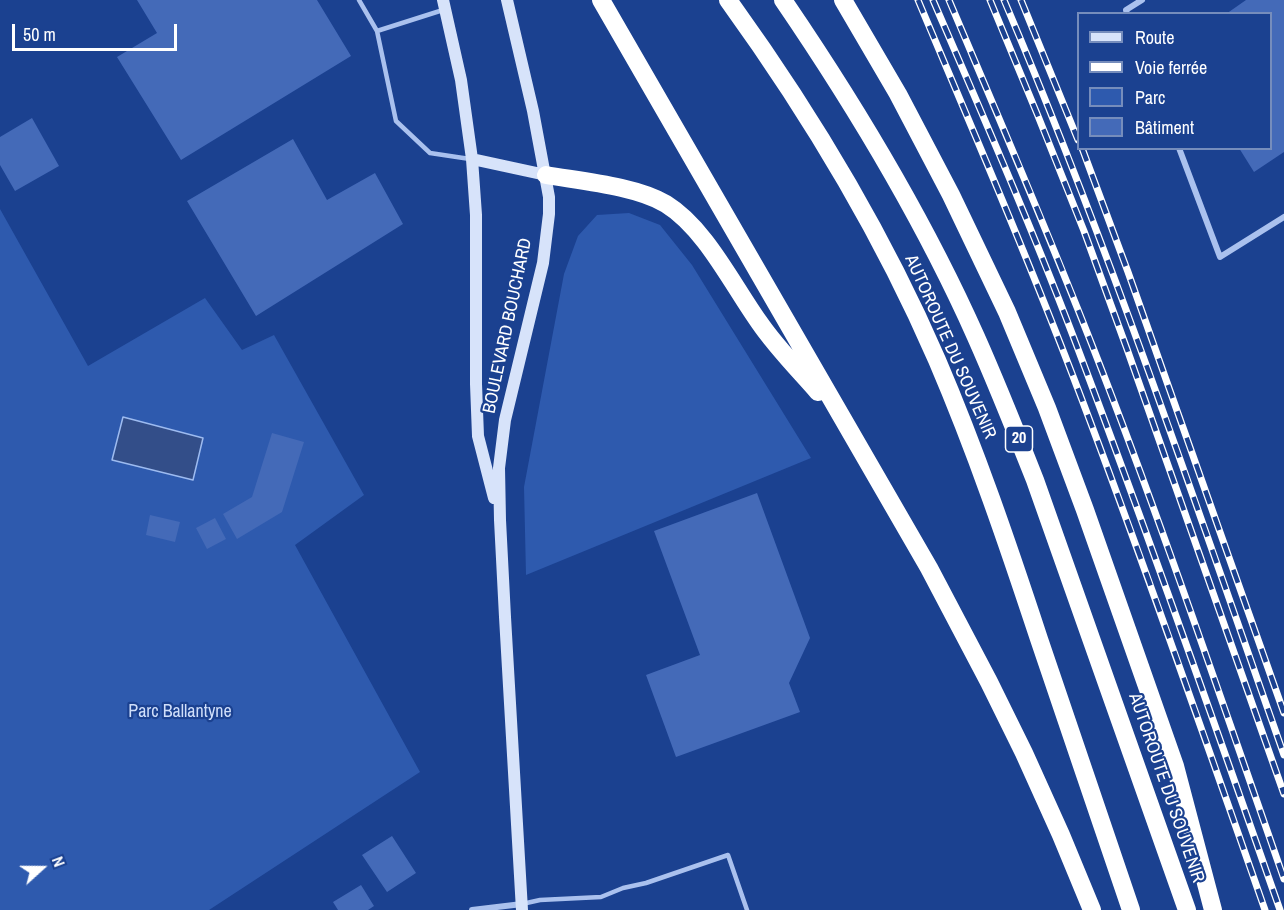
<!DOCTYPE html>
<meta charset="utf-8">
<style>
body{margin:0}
#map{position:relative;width:1284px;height:910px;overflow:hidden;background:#1b4190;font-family:"Archivo Narrow",sans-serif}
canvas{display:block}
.legend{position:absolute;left:1077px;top:12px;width:195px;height:138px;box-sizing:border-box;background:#1b4190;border:2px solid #768dbc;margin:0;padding:8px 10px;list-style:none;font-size:18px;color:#fff}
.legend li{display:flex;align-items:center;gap:12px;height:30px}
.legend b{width:30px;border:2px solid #768dbc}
.north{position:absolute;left:12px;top:838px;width:60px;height:60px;-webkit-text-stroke:4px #1b4190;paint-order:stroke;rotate:69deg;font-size:16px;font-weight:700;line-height:24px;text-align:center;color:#fff}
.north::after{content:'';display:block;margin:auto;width:21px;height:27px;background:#fff;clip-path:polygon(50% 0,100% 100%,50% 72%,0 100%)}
.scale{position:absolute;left:12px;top:24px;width:165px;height:27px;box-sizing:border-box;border:3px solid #fff;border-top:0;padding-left:8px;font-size:18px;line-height:21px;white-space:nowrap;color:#fff;-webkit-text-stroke:4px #1b4190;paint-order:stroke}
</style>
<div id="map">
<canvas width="1284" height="910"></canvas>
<ul class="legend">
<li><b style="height:8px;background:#d7e3fa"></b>Route</li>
<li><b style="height:8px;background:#fff"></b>Voie ferrée</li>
<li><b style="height:16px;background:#2e5aae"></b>Parc</li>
<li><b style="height:16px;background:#446ab8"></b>Bâtiment</li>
</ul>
<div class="north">N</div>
<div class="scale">50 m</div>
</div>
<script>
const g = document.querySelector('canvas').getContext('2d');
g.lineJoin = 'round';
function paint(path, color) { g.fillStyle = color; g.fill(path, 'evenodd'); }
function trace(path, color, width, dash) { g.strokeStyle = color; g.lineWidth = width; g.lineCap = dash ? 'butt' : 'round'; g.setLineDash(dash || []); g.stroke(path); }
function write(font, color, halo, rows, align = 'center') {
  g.font = font + ' "Archivo Narrow",sans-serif'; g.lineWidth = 4.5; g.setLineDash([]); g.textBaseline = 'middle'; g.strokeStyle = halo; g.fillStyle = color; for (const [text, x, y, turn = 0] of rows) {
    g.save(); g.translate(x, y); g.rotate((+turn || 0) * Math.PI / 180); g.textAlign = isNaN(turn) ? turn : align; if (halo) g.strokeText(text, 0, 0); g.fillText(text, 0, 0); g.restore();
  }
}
paint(new Path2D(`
 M0,209L88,366L205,298L242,350L274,335L364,495L295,545L420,772L209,910H0Z
 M629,213L660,225L692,265L811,458L526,575L524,487L564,274L578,236L597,215Z`), '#2e5aae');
const water = new Path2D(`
 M123,417L203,438L193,480L112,460Z`);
paint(water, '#334e89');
trace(water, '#9dbbf0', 1.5);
paint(new Path2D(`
 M137,0H317L351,56L181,160L117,57L157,33Z
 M1246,0H1284V152L1254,172L1239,148H1270V14H1226Z
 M32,118L59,166L15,191L0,165V137Z
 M293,139L327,200L375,173L403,224L256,316L187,201Z
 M272,433L304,442L282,512L237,539L223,514L252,497Z
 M757,493L810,638L789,683L800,712L676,757L646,675L700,655L654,531Z
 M150,515L180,522L175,542L146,535Z
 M215,518L226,539L207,549L196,528Z
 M392,836L416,873L387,892L362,855Z
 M361,885L374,906L368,910H338L333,902Z`), '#446ab8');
trace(new Path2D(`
 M359,0L377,31L396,121L430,153L470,159
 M377,31L443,10
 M522,904L540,900L601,897L623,888L646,883L728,855L747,910`), '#aac1ee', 4.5);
trace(new Path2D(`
 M1127,14L1126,10L1142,0
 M1179,148L1220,257L1284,217
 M472,910L522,904`), '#aac1ee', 6);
trace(new Path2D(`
 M443,0L461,80L472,159L476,215V384L478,436L494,498
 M507,0L533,111L549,197V214L543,263L505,420L499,468L500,520L505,617L522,910
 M472,159L546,175`), '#d7e3fa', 12);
trace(new Path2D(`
 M601,0L929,568L989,682L1024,753L1061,835L1092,910
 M728,0C809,112 882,233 937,360C976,451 1008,545 1039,639C1070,729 1100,820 1131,910
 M783,0C856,107 923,218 976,337C997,384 1016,432 1035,480L1187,910
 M843,0L898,94L951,195L1007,312L1047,408L1085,510L1175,766L1213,910
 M546,175C580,181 636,186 666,204C705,228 732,284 759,322C776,347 798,369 818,392`), '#fff', 18);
const rail = new Path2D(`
 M918,0C977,140 1037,279 1090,421C1151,583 1208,747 1265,910
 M933,0C984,118 1036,237 1081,357C1150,540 1215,725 1280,910
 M949,0C998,116 1048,232 1094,350C1162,524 1222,702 1284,879
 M990,0L1038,116L1084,231L1127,349L1284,794
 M1004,0C1109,247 1195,502 1284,755
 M1021,0L1078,140
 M1082,148L1128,272L1284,713`);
trace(rail, '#fff', 7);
trace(rail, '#1b4190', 4.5, [14]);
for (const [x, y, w] of [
 [1019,439,27]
]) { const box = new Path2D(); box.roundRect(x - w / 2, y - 13, w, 26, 4.5); g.fillStyle = '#1b4190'; g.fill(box); trace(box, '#fff', 1.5); }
write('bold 16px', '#fff', null, [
 ["20",1019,439]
]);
write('18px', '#fff', '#1b4190', [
 ["BOULEVARD BOUCHARD",508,326,-78],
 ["AUTOROUTE DU SOUVENIR",950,347,66],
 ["AUTOROUTE DU SOUVENIR",1166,788,71]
]);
write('18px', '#d0dffa', '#1b4190', [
 ["Parc Ballantyne",180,712]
]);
</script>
